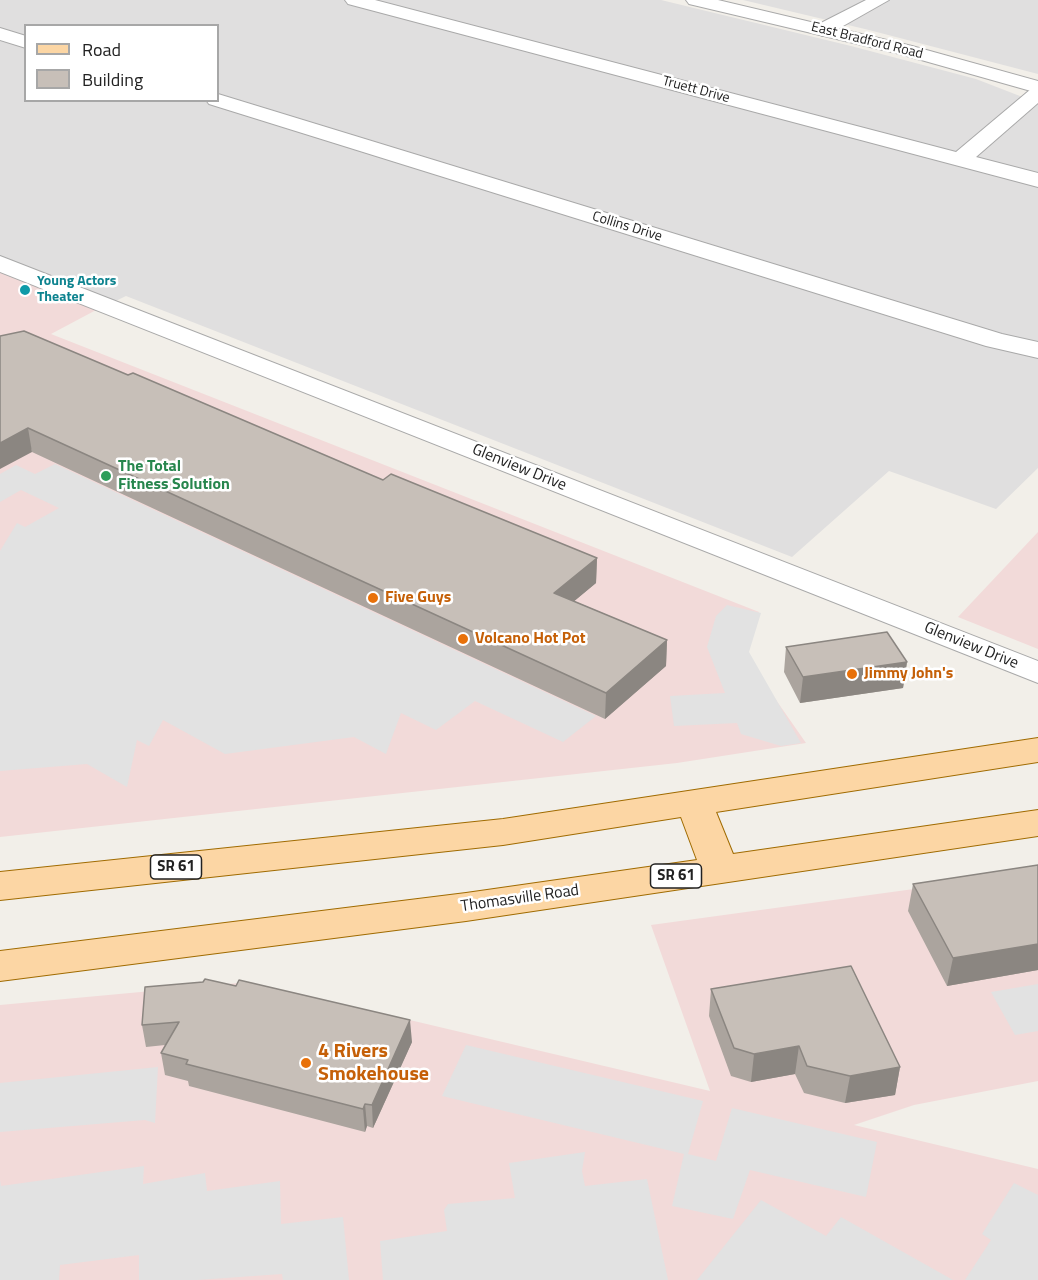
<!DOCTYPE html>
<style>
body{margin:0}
#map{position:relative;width:1038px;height:1280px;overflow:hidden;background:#f2efe9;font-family:"Titillium Web",sans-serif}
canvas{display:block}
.legend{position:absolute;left:24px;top:24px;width:195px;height:78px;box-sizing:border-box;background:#fff;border:2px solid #a7a7a7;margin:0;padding:8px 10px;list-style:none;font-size:18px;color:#222}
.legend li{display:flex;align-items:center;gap:12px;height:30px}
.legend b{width:30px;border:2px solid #a7a7a7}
</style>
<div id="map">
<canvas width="1038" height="1280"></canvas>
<ul class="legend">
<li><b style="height:8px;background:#fcd6a4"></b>Road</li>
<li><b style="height:16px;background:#c7bfb8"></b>Building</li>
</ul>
</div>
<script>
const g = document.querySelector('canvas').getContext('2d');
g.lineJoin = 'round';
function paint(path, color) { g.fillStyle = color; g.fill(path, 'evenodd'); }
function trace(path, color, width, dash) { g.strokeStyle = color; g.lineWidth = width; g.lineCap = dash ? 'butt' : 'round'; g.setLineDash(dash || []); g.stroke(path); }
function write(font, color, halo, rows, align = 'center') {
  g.font = font + ' "Titillium Web",sans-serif'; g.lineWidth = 5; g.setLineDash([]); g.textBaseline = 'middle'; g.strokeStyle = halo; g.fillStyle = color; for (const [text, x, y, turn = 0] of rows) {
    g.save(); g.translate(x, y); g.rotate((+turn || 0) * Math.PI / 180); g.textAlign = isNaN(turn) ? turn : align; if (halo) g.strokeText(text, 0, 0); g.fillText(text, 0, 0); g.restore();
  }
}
paint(new Path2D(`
 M0,0H661L851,46L976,79L1038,103V468L996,509L889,471L792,557L126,296L95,311L0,271ZM26,26H218V100H26Z
 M743,0H1038V74L869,30Z`), '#e0dfdf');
paint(new Path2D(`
 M0,270L98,309L51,334L759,612L744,654L806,743L677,763L0,837Z
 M1038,532V649L958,617Z
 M1038,872V1081L914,1105L854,1125L1038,1169V1280H0V1005L249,982L710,1091L651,925Z`), '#f2dad9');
paint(new Path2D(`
 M55,464L596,716L563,742L475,701L436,730L401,713L386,754L354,737L225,754L163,720L149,746L137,740L127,787L87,764L0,771V551L17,523L25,527L59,508L21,490L0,502V474L16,465L35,474Z
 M727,605L761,613L749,652L801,743L781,746L741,734L737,723L674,726L670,696L725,693L707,647L716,616Z
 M1038,984V1031L1015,1035L991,992Z
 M466,1045L703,1101L688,1154L716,1161L732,1108L877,1142L866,1197L750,1170L733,1219L672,1206L684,1154L442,1096Z
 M158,1067L155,1123L145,1120L0,1132V1083Z
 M585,1152L582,1171L585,1186L647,1179L668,1280H383L380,1241L447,1231L444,1210L448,1204L515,1198L509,1163Z
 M144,1166L143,1184L205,1173L207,1191L280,1181L281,1224L343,1217L349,1280H283L282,1274L197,1280H139V1255L60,1265L59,1280H0V1180L1,1186Z
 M1014,1183L1038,1195V1280H965L991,1240L982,1234Z
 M761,1200L826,1236L841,1217L953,1280H697Z`), '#e2e2e2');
const minor = new Path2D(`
 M345,0H375L956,152L1031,89L1038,87V103L976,157L1038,173V187L348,4Z
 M866,0H889L829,34L822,36L813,30L815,26Z
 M0,28L26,36V48L0,40Z
 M218,94L1002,334L1038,342V358L986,346L209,104L206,100H218Z
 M0,256L1038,661V683L0,272Z`);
const tertiary = new Path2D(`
 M686,0H718L912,46L1038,81V93L900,54L689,4Z`);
const primary = new Path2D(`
 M1038,738V762L716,812L733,854L1038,810V836L466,921L0,981V951L466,893L697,860L681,817L503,845L0,900V872L503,819Z`);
trace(minor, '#a9a9a9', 2);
trace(tertiary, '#a9a9a9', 2);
trace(primary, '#a06b00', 2);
paint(minor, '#fff');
paint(tertiary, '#fff');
paint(primary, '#fcd6a4');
paint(new Path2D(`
 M0,336L128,375L383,480L597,558L596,583L574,601L667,640L666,666L605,719L32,452Z
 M786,647L907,662L903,688L800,703L784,672Z
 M1038,865V970L947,986L908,911L913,884Z
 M145,987L412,1042L373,1128L367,1126L365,1132L189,1086L188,1081L165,1075L161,1053L165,1045L146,1047L142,1025Z
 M711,989L900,1067L895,1095L845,1103L804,1093L795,1074L751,1082L731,1076L709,1016Z`), '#aba49e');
paint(new Path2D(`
 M28,428L32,452L0,469V443Z
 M597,558L596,583L554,618V593Z
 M667,640L666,666L605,719L606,693Z
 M907,662L903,688L800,703L803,677Z
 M1038,944V970L947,986L953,958Z
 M410,1020L412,1042L373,1128L372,1105Z
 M799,1046L795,1074L751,1082L754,1054Z
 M900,1067L895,1095L845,1103L850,1076Z
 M365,1104L367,1126L365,1132L363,1109Z`), '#8b8681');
const building = new Path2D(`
 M24,331L128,375L133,373L383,480L391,474L597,558L554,593L667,640L606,693L28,428L0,443V336Z
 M887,632L907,662L803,677L786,647Z
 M1038,865V944L953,958L913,884Z
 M851,966L900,1067L850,1076L807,1066L799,1046L754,1054L734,1048L711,989Z
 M205,979L236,986L239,980L410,1020L372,1105L365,1104L363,1109L186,1064L188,1060L161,1053L179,1022L142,1025L145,987L203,982Z`);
paint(building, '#c7bfb8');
trace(building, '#8b8681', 1.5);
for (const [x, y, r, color] of [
 [25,290,6,"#0f9aa8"],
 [106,476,6,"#2e9e5b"],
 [373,598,6,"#e8710a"],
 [463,639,6,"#e8710a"],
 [852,674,6,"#e8710a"],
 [306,1063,6,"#e8710a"]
]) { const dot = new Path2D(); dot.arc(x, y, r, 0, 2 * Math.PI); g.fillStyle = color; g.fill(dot); trace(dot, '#fff', 2); }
write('14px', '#222', '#fff', [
 ["East Bradford Road",867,41,14],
 ["Truett Drive",696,90,15],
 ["Collins Drive",627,227,17]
]);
write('bold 14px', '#0d838f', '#fff', [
 ["Young Actors",37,282],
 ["Theater",37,298]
], 'left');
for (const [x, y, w] of [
 [176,867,51],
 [676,876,51]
]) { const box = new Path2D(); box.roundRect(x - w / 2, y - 12, w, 24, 4.5); g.fillStyle = '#fff'; g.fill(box); trace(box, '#222', 1.5); }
write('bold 15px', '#222', null, [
 ["SR 61",176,867],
 ["SR 61",676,876]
]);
write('bold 16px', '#27864d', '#fff', [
 ["The Total",118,467],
 ["Fitness Solution",118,485]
], 'left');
write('16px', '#222', '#fff', [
 ["Glenview Drive",519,468,22],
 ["Glenview Drive",971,646,22],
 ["Thomasville Road",520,899,-8]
]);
write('bold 16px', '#c56008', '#fff', [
 ["Five Guys",385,598],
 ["Volcano Hot Pot",475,639],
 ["Jimmy John's",864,674]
], 'left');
write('bold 20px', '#c56008', '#fff', [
 ["4 Rivers",318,1052],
 ["Smokehouse",318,1075]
], 'left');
</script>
